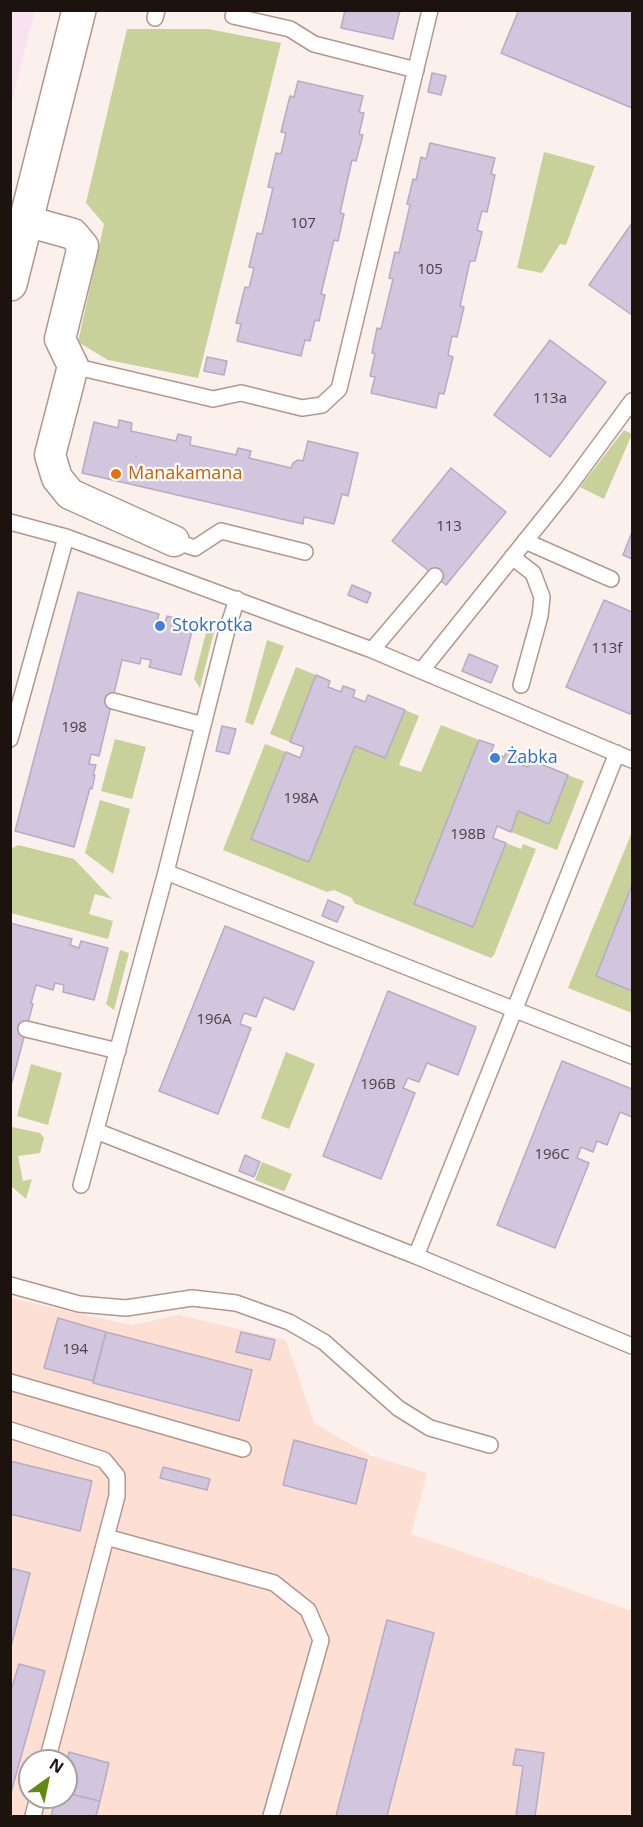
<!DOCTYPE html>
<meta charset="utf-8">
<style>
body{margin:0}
#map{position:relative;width:643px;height:1827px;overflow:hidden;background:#fcf0ec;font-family:"Open Sans",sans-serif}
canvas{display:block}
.frame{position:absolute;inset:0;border:12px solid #1c120e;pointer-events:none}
.north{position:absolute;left:18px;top:1749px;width:60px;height:60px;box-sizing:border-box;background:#fff;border:2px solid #a4a09f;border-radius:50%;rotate:33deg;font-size:16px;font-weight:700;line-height:24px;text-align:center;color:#1c120e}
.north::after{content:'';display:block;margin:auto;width:21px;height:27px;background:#628912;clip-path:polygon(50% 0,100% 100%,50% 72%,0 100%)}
</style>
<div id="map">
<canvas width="643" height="1827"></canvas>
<div class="frame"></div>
<div class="north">N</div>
</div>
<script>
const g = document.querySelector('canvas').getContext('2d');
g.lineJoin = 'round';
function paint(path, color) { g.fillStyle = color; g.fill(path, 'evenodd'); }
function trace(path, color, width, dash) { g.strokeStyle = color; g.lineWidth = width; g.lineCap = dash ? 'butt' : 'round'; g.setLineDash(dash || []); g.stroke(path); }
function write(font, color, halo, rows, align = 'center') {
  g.font = font + ' "Open Sans",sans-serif'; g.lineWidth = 4.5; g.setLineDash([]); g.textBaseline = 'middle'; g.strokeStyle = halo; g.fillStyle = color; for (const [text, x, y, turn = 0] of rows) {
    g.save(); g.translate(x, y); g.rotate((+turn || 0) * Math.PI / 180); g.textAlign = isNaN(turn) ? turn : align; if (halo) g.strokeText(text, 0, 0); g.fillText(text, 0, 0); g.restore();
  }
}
paint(new Path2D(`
 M11,10L35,11L11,104L10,11Z`), '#f8e2ef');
paint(new Path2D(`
 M11,1298L131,1325L179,1315L286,1340L314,1423L369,1455L427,1473L411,1534L632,1611V1816H11ZM30,1761H66V1797H30Z`), '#fddfd4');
paint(new Path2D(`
 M127,29H208L281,43L198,378L108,360L78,342L104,224L86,203Z
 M544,152L595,166L566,245L560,244L542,273L517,268Z
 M624,430L632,434L604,499L580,487Z
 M207,629L214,632L200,688L194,679Z
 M267,640L284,646L253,725L245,722Z
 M296,667L316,675L290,742L270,734Z
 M405,710L419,716L399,765L421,772L441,725L479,740L415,904L472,927L506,843L521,849L523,844L536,849L494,955L491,958L354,903L352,898L334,890L327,892L223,850L265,744L286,752L251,839L309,862L355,746L385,758Z
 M115,739L146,747L132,799L101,791Z
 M568,775L584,781L557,850L511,832L518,811L549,824Z
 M100,800L130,809L113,874L85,853Z
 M632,832V885L596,976L632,991V1013L568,988Z
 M18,845L74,859L112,899L95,894L89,914L113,921L108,939L11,913V849Z
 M120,950L129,953L114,1010L106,1004Z
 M286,1052L315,1064L289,1129L261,1118Z
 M31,1064L62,1073L48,1125L17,1116Z
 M12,1127L40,1133L44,1138L40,1153L18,1156L23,1181L32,1179L26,1199L11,1186Z
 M262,1162L292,1174L285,1190L283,1191L255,1180Z`), '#c8d19a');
const building = new Path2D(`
 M345,10H400L393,39L341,28Z
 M515,10H632V108L501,53L518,12Z
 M432,73L446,76L441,95L428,92Z
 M298,81L363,96L359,112L364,113L359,134L363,135L356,161L352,160L340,213L344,214L338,241L334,240L321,294L325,295L319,321L315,320L310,341L305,340L301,356L237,341L241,324L236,323L245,287L249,288L254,268L249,267L257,233L262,234L273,188L268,187L276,153L281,154L286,133L281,132L290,96L294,97Z
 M430,143L495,158L491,174L495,175L487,212L482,211L477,230L482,232L475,261H470L460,306L464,307L457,337L452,336L448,355L453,357L444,394L439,393L436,408L371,393L375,377L370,376L375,354L372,353L377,328L381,329L393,279L389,278L395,252L399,253L410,205L407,204L413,179L416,180L421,157L426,159Z
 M632,223V315L589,285Z
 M550,340L606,382L550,457L494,415Z
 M207,357L227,361L224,375L204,371Z
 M119,420L132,423L131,431L176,441L178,434L191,437L190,445L236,455L238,448L251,451L249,458L291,468L293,463L298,460L303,461L308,441L358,453L348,496L342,494L334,524L304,517L303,524L82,473L94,422L118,428Z
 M451,468L506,512L446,585L392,541Z
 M632,532V559L623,555Z
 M352,585L371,593L367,603L348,595Z
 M78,592L159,614L157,621L165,623L167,616L194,623L181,675L149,667L151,660L141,658L140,664L122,660L99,756L91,754L89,764L96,765L93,775H95L92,789L90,788L74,847L15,831Z
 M604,600L632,612V709L630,714L566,687Z
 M469,654L498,666L491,683L462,671Z
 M316,675L330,681L328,687L341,692L343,686L355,690L353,697L365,702L368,695L405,710L385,758L355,746L309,862L251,839L286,752L300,758L304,747L290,742Z
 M222,726L236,729L229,754L216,751Z
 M479,740L494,745L491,752L504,757L507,751L518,755L515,762L528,767L531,760L568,775L549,824L518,811L511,832L497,826L493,838L506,843L473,927L414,904Z
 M632,885V991L596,976Z
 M328,900L344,907L337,922L322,916Z
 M10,923L72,939L70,945L79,948L81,941L108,948L94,1000L63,992L64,985L55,983L53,990L36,985L31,1003L33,1004L12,1082L10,1081Z
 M225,926L314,962L294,1010L264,997L256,1017L244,1013L240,1024L251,1028L218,1114L159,1091Z
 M388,991L476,1027L458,1075L427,1063L419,1082L408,1078L403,1088L415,1093L381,1179L323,1156Z
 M562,1061L632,1089V1117L620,1112L607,1145L597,1141L593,1152L581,1147L577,1158L589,1163L555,1248L497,1225Z
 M245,1155L260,1162L254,1177L239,1171Z
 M58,1318L106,1332L93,1381L44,1368Z
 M106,1332L252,1370L239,1421L93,1383Z
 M241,1332L275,1340L270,1360L236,1352Z
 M294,1440L367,1460L356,1504L283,1485Z
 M10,1461L92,1481L80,1531L10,1514Z
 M163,1467L210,1479L207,1490L160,1478Z
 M10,1568L30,1573L10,1650Z
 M387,1620L434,1633L387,1816H336Z
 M19,1664L45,1671L10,1796V1694Z
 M516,1749L544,1753L535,1816H516L523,1766L513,1765Z
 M69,1752L109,1763L100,1801L66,1793V1764Z
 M66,1793L100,1801L96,1816H51L56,1797H66Z`);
paint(building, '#d2c5de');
trace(building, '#b7abc3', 1.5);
const service = new Path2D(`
 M233,16L290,29L314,44L416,70
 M155,18L157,10
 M73,366L213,399L241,393L302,408L322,405L339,389L430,10
 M10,522L66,537L372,650L632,760
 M174,541L195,548L221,531L305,552
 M525,541L611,579
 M512,557L533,573L542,597L540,616L521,685
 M372,650L435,576
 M422,670L567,489L632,401
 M113,701L203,725
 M10,739L66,537
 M166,872L632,1056
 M26,1029L118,1051
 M96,1131L416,1256L617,753
 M81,1185L166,872L227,630L237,599
 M416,1256L632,1346
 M10,1285L79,1304L126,1308L192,1298L236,1303L289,1322L324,1342L398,1408L430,1428L490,1445
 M10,1382L243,1449
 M10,1430L104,1460L117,1476V1496L47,1761
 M106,1537L274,1583L308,1610L321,1640L271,1816
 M33,1816L38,1797`);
const minor = new Path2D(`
 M26,221L73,234L83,246L60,339L73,366L50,455L57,478L70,494L174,541`);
const tertiary = new Path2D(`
 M10,284L79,10`);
trace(service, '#b2978d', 18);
trace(minor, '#b2978d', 33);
trace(tertiary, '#b2978d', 36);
trace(service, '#fff', 15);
trace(minor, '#fff', 30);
trace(tertiary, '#fff', 33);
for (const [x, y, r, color] of [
 [116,474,6,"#e8710a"],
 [160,626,6,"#3f7fe0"],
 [495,758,6,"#3f7fe0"]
]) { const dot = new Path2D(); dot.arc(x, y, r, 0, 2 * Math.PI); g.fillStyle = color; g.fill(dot); trace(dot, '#fff', 2); }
write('15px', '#4a3f42', null, [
 ["107",303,224],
 ["105",430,270],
 ["113a",550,399],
 ["113",449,527],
 ["113f",607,649],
 ["198",74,728],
 ["198A",301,799],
 ["198B",468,835],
 ["196A",214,1020],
 ["196B",378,1085],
 ["196C",552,1155],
 ["194",75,1350]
]);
write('18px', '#c56008', '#fff', [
 ["Manakamana",128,474]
], 'left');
write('18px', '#366cbe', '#fff', [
 ["Stokrotka",172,626],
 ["Żabka",507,758]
], 'left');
</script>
